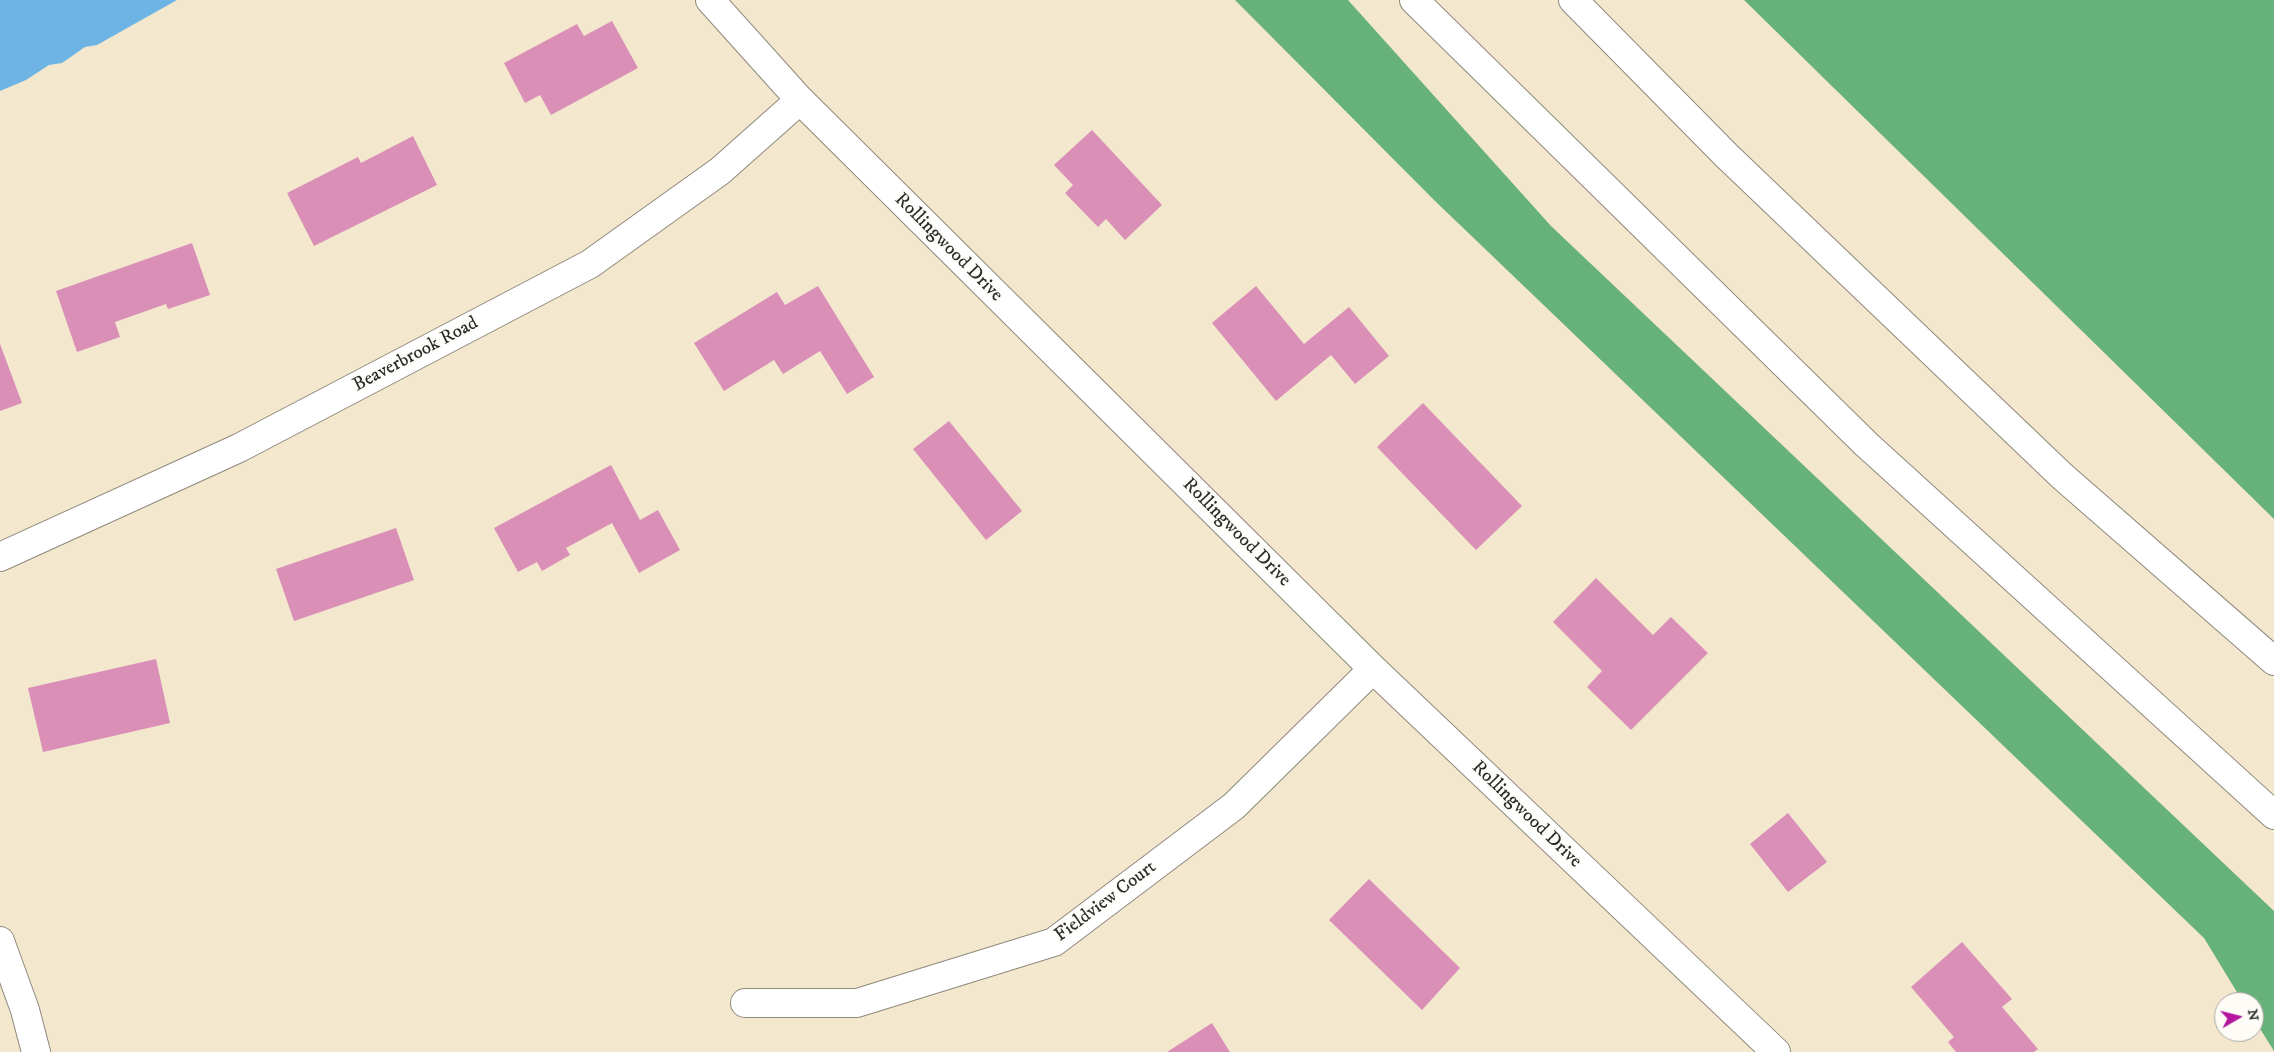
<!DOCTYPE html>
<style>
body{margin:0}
#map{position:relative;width:2274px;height:1052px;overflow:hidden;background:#f3e7ce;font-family:"IM FELL DW Pica",serif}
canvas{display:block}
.north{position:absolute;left:2214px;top:992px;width:50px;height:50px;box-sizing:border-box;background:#fdfcf7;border:1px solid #a9a8a5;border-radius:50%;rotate:82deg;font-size:14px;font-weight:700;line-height:20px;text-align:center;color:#2b2b2b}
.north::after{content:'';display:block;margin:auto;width:18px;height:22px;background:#b5179e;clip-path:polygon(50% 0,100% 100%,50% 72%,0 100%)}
</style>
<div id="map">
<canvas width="2274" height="1052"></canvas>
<div class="north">N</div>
</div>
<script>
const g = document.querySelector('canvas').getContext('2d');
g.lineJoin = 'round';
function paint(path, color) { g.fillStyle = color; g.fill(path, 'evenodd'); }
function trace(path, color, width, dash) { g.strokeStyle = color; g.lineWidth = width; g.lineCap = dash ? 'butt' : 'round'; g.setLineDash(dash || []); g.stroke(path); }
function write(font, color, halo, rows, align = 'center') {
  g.font = font + ' "IM FELL DW Pica",serif'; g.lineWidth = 4.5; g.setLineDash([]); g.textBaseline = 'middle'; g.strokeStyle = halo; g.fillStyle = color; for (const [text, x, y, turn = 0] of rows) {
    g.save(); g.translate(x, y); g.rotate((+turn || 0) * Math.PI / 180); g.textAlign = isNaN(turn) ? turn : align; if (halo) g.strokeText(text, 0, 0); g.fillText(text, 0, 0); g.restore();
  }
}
paint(new Path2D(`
 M1235,0H1348L1551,226L2274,911V1051L2254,1019V1002H2243L2204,938L1434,200Z
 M1744,0H2274V519Z`), '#67b27a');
paint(new Path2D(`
 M0,0H177L97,45L85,47L62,63L49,65L26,80L0,91Z`), '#6db4e4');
paint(new Path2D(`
 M612,21L638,68L551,115L540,95L525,103L504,63L577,24L584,36Z
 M1092,130L1162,205L1125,240L1106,219L1098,227L1065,193L1073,185L1054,165Z
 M413,136L437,185L314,246L287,193L358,157L361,163Z
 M192,243L210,295L168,309L166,304L115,322L120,337L77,352L56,291Z
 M818,286L874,377L847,394L820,351L783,374L774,360L724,391L694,343L777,292L785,305Z
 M1256,286L1304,344L1349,307L1389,356L1355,384L1331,355L1276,401L1212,323Z
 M0,344L22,403L0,411Z
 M1423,403L1522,506L1476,550L1377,447Z
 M949,421L1022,511L986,540L913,449Z
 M611,465L640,520L658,510L680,550L639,573L612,523L566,548L570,555L542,571L537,562L518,572L494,528Z
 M396,528L414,580L294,621L276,569Z
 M1596,578L1653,635L1671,617L1708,653L1631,730L1587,687L1602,671L1553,622Z
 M156,659L170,723L43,752L28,688Z
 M1788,813L1827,862L1788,892L1750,844Z
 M1369,879L1460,968L1422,1010L1329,920Z
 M1962,942L2012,999L2002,1007L2038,1049L2034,1052H1956L1948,1042L1954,1037L1911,987Z
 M1212,1023L1230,1052H1167Z`), '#da8fb7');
const street = new Path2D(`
 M710,0L800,100L1373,669L1776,1052
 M0,557L239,448L590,264L720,171L800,100
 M0,941L25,1010L36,1052
 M745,1003H857L1054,942L1234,806L1373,669`);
const highway = new Path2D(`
 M1414,0L1866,444L2274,815
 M1573,0L1727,156L2062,476L2274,661`);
trace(street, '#8f897c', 30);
trace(highway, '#8f897c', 30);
trace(street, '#fff', 28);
trace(highway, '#fff', 28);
write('19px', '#2b2b2b', '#fdfcf7', [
 ["Rollingwood Drive",948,248,45],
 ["Beaverbrook Road",416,355,-28],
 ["Rollingwood Drive",1236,533,45],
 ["Rollingwood Drive",1526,815,44],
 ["Fieldview Court",1106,902,-37]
]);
</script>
